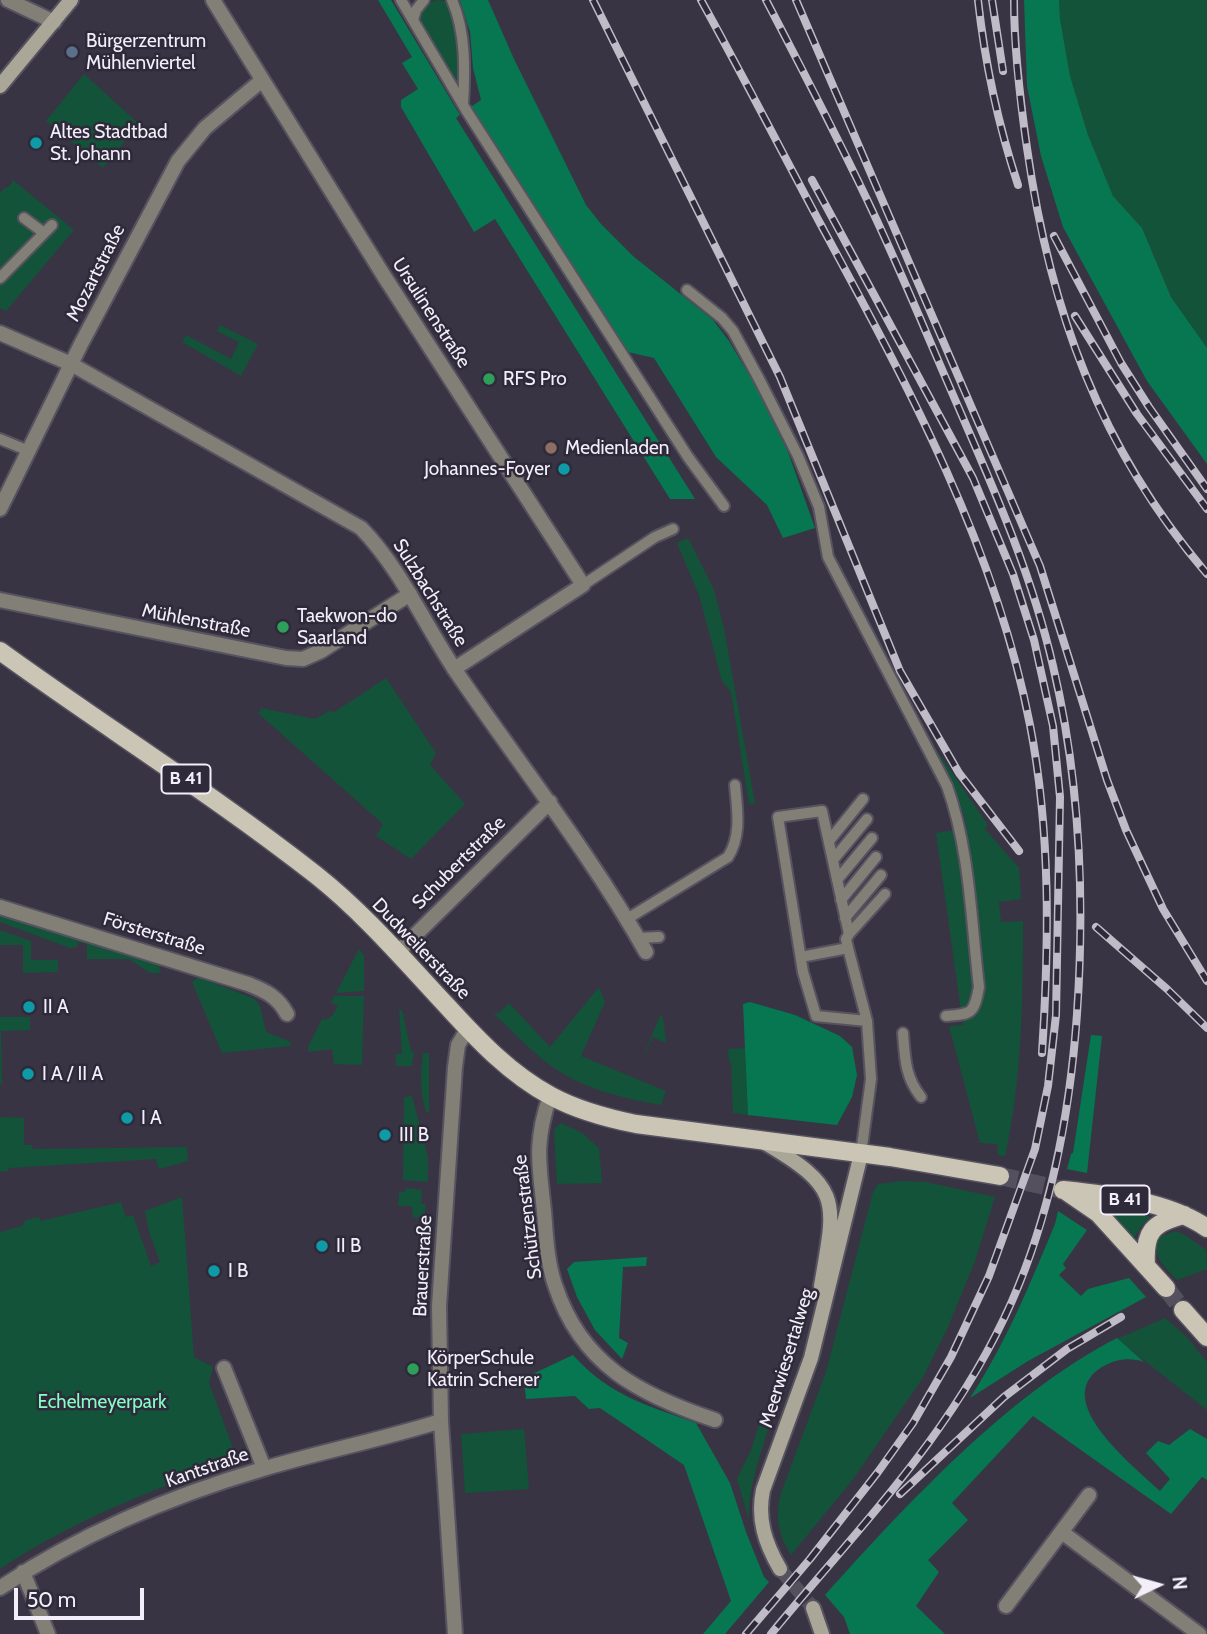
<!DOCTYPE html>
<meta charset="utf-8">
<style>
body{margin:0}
#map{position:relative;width:1207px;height:1634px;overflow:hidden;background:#393443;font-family:Cabin,sans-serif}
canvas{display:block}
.north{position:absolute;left:1123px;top:1550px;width:70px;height:70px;-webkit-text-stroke:5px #2f2a39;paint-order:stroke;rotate:85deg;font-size:19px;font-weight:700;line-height:28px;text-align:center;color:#f3effa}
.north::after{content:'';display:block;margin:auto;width:24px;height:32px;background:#f3effa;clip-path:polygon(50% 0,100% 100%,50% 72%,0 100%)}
.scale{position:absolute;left:14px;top:1588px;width:130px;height:32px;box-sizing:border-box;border:4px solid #f3effa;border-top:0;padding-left:9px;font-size:21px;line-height:24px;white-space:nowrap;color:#f3effa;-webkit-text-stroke:5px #2f2a39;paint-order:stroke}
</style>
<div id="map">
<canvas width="1207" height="1634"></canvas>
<div class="north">N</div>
<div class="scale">50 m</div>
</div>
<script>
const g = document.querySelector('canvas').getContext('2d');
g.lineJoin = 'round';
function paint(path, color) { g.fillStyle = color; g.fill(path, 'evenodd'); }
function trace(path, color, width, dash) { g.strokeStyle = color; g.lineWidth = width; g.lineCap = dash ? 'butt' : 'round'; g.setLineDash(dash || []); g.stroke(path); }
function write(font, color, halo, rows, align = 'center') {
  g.font = font + ' Cabin,sans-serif'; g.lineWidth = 5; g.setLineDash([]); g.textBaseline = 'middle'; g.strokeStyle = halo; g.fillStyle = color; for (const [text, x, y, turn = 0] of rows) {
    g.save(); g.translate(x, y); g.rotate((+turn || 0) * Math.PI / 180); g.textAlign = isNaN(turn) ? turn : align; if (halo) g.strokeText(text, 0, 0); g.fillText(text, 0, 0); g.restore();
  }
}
paint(new Path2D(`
 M437,0L445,1C462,22 460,61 460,87L458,88L421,21L420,14L426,4Z
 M1059,0H1207V348L1171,297L1142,228L1113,196L1088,135L1070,76L1060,19Z
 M84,74L139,124L103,168L46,121Z
 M13,180L74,230L6,311L0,308V193L3,189L10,186Z
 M220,325L258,344L241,376L182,342L186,335L231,359L239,342L217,331Z
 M688,538L714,590L724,628L755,803L749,804L731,692L722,681L699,595L677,543Z
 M386,678L436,753L430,765L465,804L411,859L376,836L383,824L259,714L261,708L315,719L331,710L333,713Z
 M924,732L988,825L985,829L1019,868L1021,899L999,902L1001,922L1023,921C1023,999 1022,1080 1005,1156L998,1155L997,1144L980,1143L949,1026L963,1025L936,833L967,828C959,793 941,763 924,732Z
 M0,916L99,942L159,962L160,973H150L129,959H87V944L77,942V947L70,948L0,922Z
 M0,930L31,941V960H58V972L23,973V945H0Z
 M359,949L364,955V991L336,993Z
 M198,977L255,999L260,1006L266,1032L291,1042L290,1046L222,1053L192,982Z
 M599,987L605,1002L581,1056L666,1091L661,1105C623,1098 582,1089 550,1065C529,1050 513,1031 494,1014L500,1012L509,1003L550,1047Z
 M334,996H364L362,1065L334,1064L332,1049L308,1052V1047L322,1019L326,1020L333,1015L338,1005L331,1003Z
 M399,1010H402L411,1051L414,1052L412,1066H396V1054H402Z
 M660,1016L663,1017L666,1043L653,1037L640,1064Z
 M0,1017H30V1030L1,1031L2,1084H0Z
 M745,1048L748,1115L733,1113L731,1062L729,1061L728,1049Z
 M423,1053H429V1112H426C420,1091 420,1074 423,1053Z
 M412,1096L428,1158V1182L403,1180L404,1097Z
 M0,1117L24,1118V1145H32L33,1149L187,1147L188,1161L159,1169L156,1159L9,1168L8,1171L0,1172Z
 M561,1123L582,1133L599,1148L602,1183L557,1184L554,1129Z
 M902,1181L926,1182L995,1197L975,1261L948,1327L922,1379L854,1478L791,1555C778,1534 775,1517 781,1493L826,1372L873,1192L878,1184Z
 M405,1188L422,1190L421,1204H426L424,1217L413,1218L412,1206H398L399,1192H405Z
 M182,1197L194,1357L213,1367L209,1383L236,1456L229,1463C150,1490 70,1522 0,1569V1232L22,1226L26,1220L39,1217L41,1221L121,1202L126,1217L133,1215L151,1266L160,1262L149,1232L145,1211Z
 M1115,1208L1150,1217L1142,1225L1133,1240L1109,1213L1111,1209Z
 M1175,1231L1185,1235L1206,1250L1207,1269L1177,1280C1165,1267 1150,1255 1160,1237Z
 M1165,1318L1186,1336L1207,1362V1410L1117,1339Z
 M759,1425L768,1429C759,1460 748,1488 749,1520L737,1479L751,1450Z
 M524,1429L529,1489L465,1493L461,1434Z`), '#135339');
paint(new Path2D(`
 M378,0H391L460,115L456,118L695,499H670L495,219L474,232L401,107V100L418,89L402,63L412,57Z
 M460,0H488L514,59L586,205L601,224L633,256L713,320L729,341L754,383L788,452L815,528L783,538L767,505L716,457L654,358L619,350L466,110L481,100L473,68L470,32Z
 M1024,0H1059L1060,19L1070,76L1088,135L1113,196L1142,228L1171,297L1207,348V464L1147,381L1063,227L1041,156L1027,86Z
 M750,1002L795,1015L840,1036L852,1047L857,1075L852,1097L837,1125L748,1115L743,1004Z
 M1091,1035L1102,1036L1087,1173L1067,1169L1071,1154L1073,1153Z
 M1058,1211L1087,1230L1063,1264L1066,1268L1059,1275L1081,1296L1088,1289L1129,1278L1146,1297L1028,1361L970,1398C1006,1343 1030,1284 1055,1224Z
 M647,1257L646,1266L623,1267L619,1338L628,1343L622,1359L595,1330L577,1297L567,1269L574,1262Z
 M1117,1338L1144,1362C1131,1357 1115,1359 1102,1367C1048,1400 1136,1468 1160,1491L1170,1479L1146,1453L1158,1441L1169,1445L1190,1429L1207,1439V1480L1202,1477L1171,1514L1033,1416L952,1503L968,1520L928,1560L939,1572L916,1606L945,1634H850L844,1617L825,1595C906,1505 1009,1393 1117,1338Z
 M573,1355C610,1396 646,1405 696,1423L730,1483L746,1532L764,1577L769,1582L725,1634H703L731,1601L684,1465L600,1408L589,1409L575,1396L526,1399L524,1378Z`), '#067750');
trace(new Path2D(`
 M780,1569L813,1608`), '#55505e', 14, [14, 7]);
trace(new Path2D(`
 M1000,1176L1063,1190
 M1166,1288L1183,1310`), '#55505e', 18, [18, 9]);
const service = new Path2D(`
 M401,0L466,110L688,457L724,506
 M452,0C466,32 465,71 463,104
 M413,20L416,10L424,0
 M24,218L44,233
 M0,278L52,225
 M687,290L722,318L733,331L759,379L798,456L819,507L828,557L947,786C970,850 971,920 979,987C974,1014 972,1014 946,1016
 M0,439L29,451
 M583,585L655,537L673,529
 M829,841L863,799
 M833,860L867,819
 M837,880L872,838
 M841,900L876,857
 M845,918L881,875
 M627,919L728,857C742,835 737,809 735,785
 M849,934L885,894
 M638,938L659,937
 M801,957L848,948
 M903,1033C905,1058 905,1077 921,1097
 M861,1154L871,1079L867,1021L848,948L846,939L849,934L822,811L778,817L803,972L816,1016L867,1021`);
const minor = new Path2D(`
 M8,0L54,22
 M213,0L384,276L583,585L454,669
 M0,333L71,364L361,528C401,569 423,622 455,670C519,764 590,853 646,952
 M0,509L81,344L178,161L205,128L261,81
 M0,600L286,658L303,659L321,651L410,594
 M0,907L248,984C266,991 278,997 287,1014
 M397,953L550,802
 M550,1096C534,1142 539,1164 544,1211C546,1235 547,1262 555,1285C581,1365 640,1395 715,1420
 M224,1368L264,1468
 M1063,1533L1199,1634
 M23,1572L48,1634
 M0,1588C80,1534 174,1495 266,1468C324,1451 384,1439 441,1421
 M1006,1606L1089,1495
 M455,1634L441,1421L439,1306L455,1067L458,1045L468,1028`);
const secondary = new Path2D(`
 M0,86L71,0
 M765,1143C844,1189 835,1202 821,1286
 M780,1569C765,1543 757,1519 763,1490L811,1358L861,1154
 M813,1608L822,1634`);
const primary = new Path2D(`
 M0,651C105,727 214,795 316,875C364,913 405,961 447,1006C478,1040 510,1074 551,1096C577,1110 606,1118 636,1124L890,1157L1000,1176
 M1063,1190C1110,1195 1167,1201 1207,1228
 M1066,1191L1098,1213L1166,1288
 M1146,1265C1144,1232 1152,1223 1184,1215
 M1183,1310L1207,1337`);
trace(service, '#575260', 14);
trace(minor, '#575260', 18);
trace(secondary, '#575260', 18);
trace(primary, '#575260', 21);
trace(service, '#817f76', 10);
trace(minor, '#817f76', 14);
trace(secondary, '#aaa799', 14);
trace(primary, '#cac5b4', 18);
const rail = new Path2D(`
 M593,0L780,377L900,671L959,773L1019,851
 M701,0C742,74 781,150 821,225C907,384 995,545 1030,725C1051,833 1049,944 1042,1053
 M766,0C802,69 838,138 871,208C898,265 922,323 947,381C987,474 1030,566 1053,666C1080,780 1085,897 1077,1014C1070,1113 1052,1210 1012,1301C955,1431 860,1526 771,1634
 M796,0L1040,566L1107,780L1126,830L1163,909L1207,981
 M978,0C985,64 998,124 1018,185
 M992,0L1003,71
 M1014,0C1014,50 1020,99 1027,148C1050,311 1100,448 1207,574
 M1054,236L1121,363L1149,407L1207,489
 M1075,316L1137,414L1207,509
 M1096,927L1167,989L1207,1028
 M900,1494L1004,1397L1067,1349L1121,1317
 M746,1634L810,1559L878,1472L913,1423L951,1357L989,1276L1035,1149L1048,1086L1056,1015L1060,797L1053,726L1034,640L1013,574L973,478L812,180`);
trace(rail, '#bfbbc7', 8);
trace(rail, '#2f2a39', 5, [16]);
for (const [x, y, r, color] of [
 [72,52,7,"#5c6f8a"],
 [36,143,7,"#0f9aa8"],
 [489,379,7,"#2e9e5b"],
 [551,448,7,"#8d6e63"],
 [564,469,7,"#0f9aa8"],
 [283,627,7,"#2e9e5b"],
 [29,1007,7,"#0f9aa8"],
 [28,1074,7,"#0f9aa8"],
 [127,1118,7,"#0f9aa8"],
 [385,1135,7,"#0f9aa8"],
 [322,1246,7,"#0f9aa8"],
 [214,1271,7,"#0f9aa8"],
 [413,1369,7,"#2e9e5b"]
]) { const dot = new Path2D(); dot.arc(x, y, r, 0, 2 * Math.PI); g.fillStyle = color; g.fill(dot); trace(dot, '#2f2a39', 2.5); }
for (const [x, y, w] of [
 [186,779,49],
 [1125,1200,49]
]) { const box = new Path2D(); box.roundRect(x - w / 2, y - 14.5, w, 29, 5); g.fillStyle = '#2f2a39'; g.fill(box); trace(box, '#f3effa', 2); }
write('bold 18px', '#f3effa', null, [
 ["B 41",186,779],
 ["B 41",1125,1200]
]);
write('19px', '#f3effa', '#2f2a39', [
 ["Bürgerzentrum",86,41],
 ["Mühlenviertel",86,63],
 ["Altes Stadtbad",50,132],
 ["St. Johann",50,154],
 ["RFS Pro",503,379],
 ["Medienladen",565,448],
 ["Johannes-Foyer",550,469,"right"],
 ["Taekwon-do",297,616],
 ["Saarland",297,638],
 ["II A",43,1007],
 ["I A / II A",42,1074],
 ["I A",141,1118],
 ["III B",399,1135],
 ["II B",336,1246],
 ["I B",228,1271],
 ["KörperSchule",427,1358],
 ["Katrin Scherer",427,1380]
], 'left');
write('19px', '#f3effa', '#2f2a39', [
 ["Mozartstraße",96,273,-63],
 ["Ursulinenstraße",431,313,57],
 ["Sulzbachstraße",430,593,58],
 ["Mühlenstraße",196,621,11],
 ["Schubertstraße",459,863,-45],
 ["Försterstraße",154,934,17],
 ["Dudweilerstraße",421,949,46],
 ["Schützenstraße",528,1217,-97],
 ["Brauerstraße",423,1266,-87],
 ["Meerwiesertalweg",787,1358,-73],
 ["Kantstraße",207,1468,-19]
]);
write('19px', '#82ffc4', '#2f2a39', [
 ["Echelmeyerpark",102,1402]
]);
</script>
